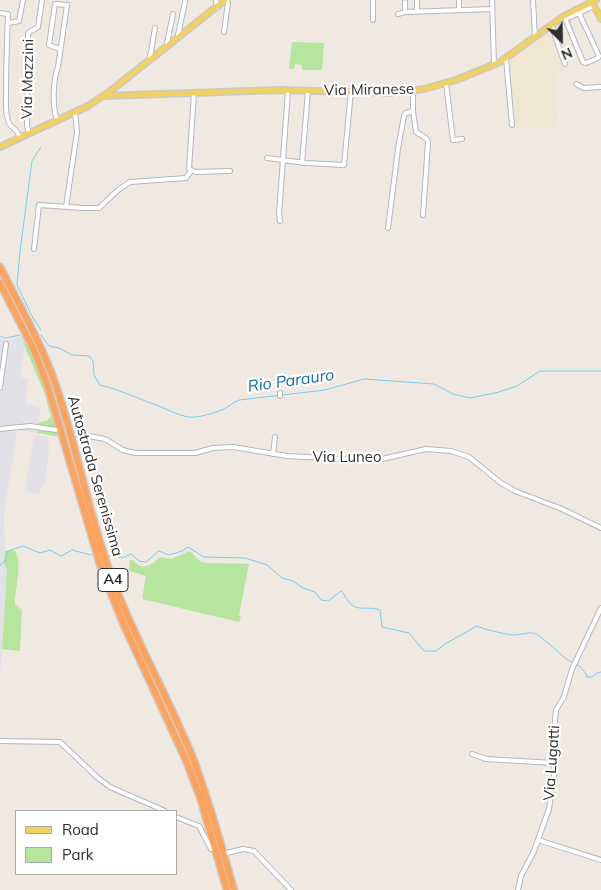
<!DOCTYPE html>
<style>
body{margin:0}
#map{position:relative;width:601px;height:890px;overflow:hidden;background:#efe9e1;font-family:Mulish,sans-serif}
canvas{display:block}
.legend{position:absolute;left:15px;top:810px;width:162px;height:65px;box-sizing:border-box;background:#fff;border:1px solid #ababab;margin:0;padding:6px 9px;list-style:none;font-size:15px;color:#2e2e2e}
.legend li{display:flex;align-items:center;gap:10px;height:25px}
.legend b{width:25px;border:1px solid #ababab}
.north{position:absolute;left:536px;top:15px;width:50px;height:50px;-webkit-text-stroke:4px #fff;paint-order:stroke;rotate:157deg;font-size:14px;font-weight:700;line-height:20px;text-align:center;color:#2e2e2e}
.north::after{content:'';display:block;margin:auto;width:18px;height:22px;background:#2e2e2e;clip-path:polygon(50% 0,100% 100%,50% 72%,0 100%)}
</style>
<div id="map">
<canvas width="601" height="890"></canvas>
<ul class="legend">
<li><b style="height:6px;background:#f2d163"></b>Road</li>
<li><b style="height:14px;background:#b6e59e"></b>Park</li>
</ul>
<div class="north">N</div>
</div>
<script>
const g = document.querySelector('canvas').getContext('2d');
g.lineJoin = 'round';
function paint(path, color) { g.fillStyle = color; g.fill(path, 'evenodd'); }
function trace(path, color, width, dash) { g.strokeStyle = color; g.lineWidth = width; g.lineCap = dash ? 'butt' : 'round'; g.setLineDash(dash || []); g.stroke(path); }
function write(font, color, halo, rows, align = 'center') {
  g.font = font + ' Mulish,sans-serif'; g.lineWidth = 4.5; g.setLineDash([]); g.textBaseline = 'middle'; g.strokeStyle = halo; g.fillStyle = color; for (const [text, x, y, turn = 0] of rows) {
    g.save(); g.translate(x, y); g.rotate((+turn || 0) * Math.PI / 180); g.textAlign = isNaN(turn) ? turn : align; if (halo) g.strokeText(text, 0, 0); g.fillText(text, 0, 0); g.restore();
  }
}
paint(new Path2D(`
 M24,335L25,338L24,352L20,377L28,378L26,404L41,408L37,433L0,427V338L9,340Z
 M0,432H17L4,514L5,556L4,563L7,570L0,681Z
 M34,435L48,437L49,450L45,485L42,484L40,494L25,491Z`), '#e3e1e8');
paint(new Path2D(`
 M552,27L563,65L566,64L568,68L555,74L556,90L557,91L558,126L514,128L508,61Z`), '#f0e6d1');
paint(new Path2D(`
 M292,42L324,43L322,70H302V65L295,64L294,69H289Z
 M25,338L40,370L61,437L37,433L39,422L46,421L51,417L44,392L24,345Z
 M15,550C23,565 15,587 15,604L22,610L20,651L2,649L7,570L4,563L5,551Z
 M190,551C193,554 197,559 201,562C205,564 240,563 249,564L239,615L241,617L239,622L142,599L146,576L129,571L130,560H133C142,572 152,565 160,557L171,559Z`), '#b6e59e');
trace(new Path2D(`
 M41,330L33,318L17,285L20,251L32,161L41,147
 M41,335L49,346L59,348L72,355L89,356L93,361L94,375L100,385C120,390 139,399 159,406C168,410 178,415 188,417C198,418 210,414 219,411C227,409 231,403 239,400L325,390L364,379L434,384L453,394L470,398L499,392L517,386L540,371H601
 M0,336L6,338L20,335
 M109,556H116L122,558L131,554L139,561L146,562L159,551L169,555L182,551L188,547L204,557L245,558L267,565L282,578L293,581L303,588L315,592L321,600L328,601L341,591C345,595 348,602 352,605C359,611 372,606 380,610L382,627L409,633L424,651H436L445,644L477,626C482,629 508,635 514,635C521,635 527,632 534,633C540,635 558,652 564,657C569,662 579,664 583,670C585,672 586,674 587,677H592L597,673L601,672
 M0,565L5,561L8,551L23,546L40,553L50,550L61,556L72,550L91,555`), '#75cff0', 1);
const minor = new Path2D(`
 M216,0L217,8
 M492,0L494,65
 M533,0L535,37
 M405,2V12L492,9
 M459,10V0
 M417,12V0
 M0,13L8,14C7,40 6,68 6,95C6,103 5,115 9,123C12,129 17,128 20,138
 M398,14L405,12
 M564,16L583,62L586,63L598,58L599,56L579,13
 M566,19L594,6
 M373,20V0
 M9,23L19,21L23,0
 M552,24L555,36L565,64
 M224,32L228,3L226,0
 M180,37L178,35L185,2
 M168,46L167,43L173,14
 M60,49L49,45L55,4L67,5
 M152,59L150,57L155,28
 M506,59L512,125
 M446,83L453,140L462,139
 M576,84L584,88L601,87
 M413,91V111L416,132L427,139L428,142L423,215
 M194,93L189,169L196,172L230,171
 M57,120C52,106 53,80 58,67L67,5
 M29,133L27,126L28,33L38,27L42,0
 M267,158L306,163L344,165L351,91
 M302,163L308,91
 M66,207L77,132L75,112
 M280,221L279,214L288,91
 M388,228L398,149L404,116L406,113L413,111
 M34,249L39,205L83,208H99L118,190L130,182L186,178L191,171
 M0,388L6,344
 M280,396V393
 M0,429L30,426L56,430
 M77,434L105,439L123,450L135,453H195L213,448L233,447L287,456L363,460L382,459L426,449L451,451L469,457L501,483L515,491L562,509L601,528
 M273,454L275,437
 M0,741L60,742L98,778L110,787L165,811
 M472,754L486,759L554,763
 M176,817L199,826L211,849
 M538,840L601,860
 M227,853L243,849L254,851L291,890
 M518,890L521,876L534,851L549,809L554,775L553,742L556,710L564,697L572,669L601,608`);
const major = new Path2D(`
 M592,2L601,19
 M103,96L280,90L389,93L424,89L456,80L500,62L564,16L596,0
 M0,147L88,106L113,89L225,0`);
const highway = new Path2D(`
 M0,267C19,305 41,343 55,383C77,447 88,513 111,576C134,638 167,695 192,756C209,800 221,845 234,890
 M0,283L34,350L47,384L102,571L124,625L186,760L201,800L227,890`);
trace(minor, '#b4b7c1', 6);
trace(major, '#c9c9c9', 8);
trace(highway, '#c9c9c9', 9);
trace(minor, '#fff', 4);
trace(major, '#f2d163', 5);
trace(highway, '#ffa35c', 6);
for (const [x, y, w] of [
 [113,580,30]
]) { const box = new Path2D(); box.roundRect(x - w / 2, y - 11.5, w, 23, 4); g.fillStyle = '#fff'; g.fill(box); trace(box, '#2e2e2e', 1); }
write('bold 14px', '#2e2e2e', null, [
 ["A4",113,580]
]);
write('15px', '#2e2e2e', '#fff', [
 ["Via Mazzini",28,79,-89],
 ["Via Miranese",369,90,-1],
 ["Via Luneo",347,457],
 ["Autostrada Serenissima",95,476,74],
 ["Via Lugatti",552,763,-86]
]);
write('italic 16px', '#0d6fa3', '#fff', [
 ["Rio Parauro",291,381,-8]
]);
</script>
